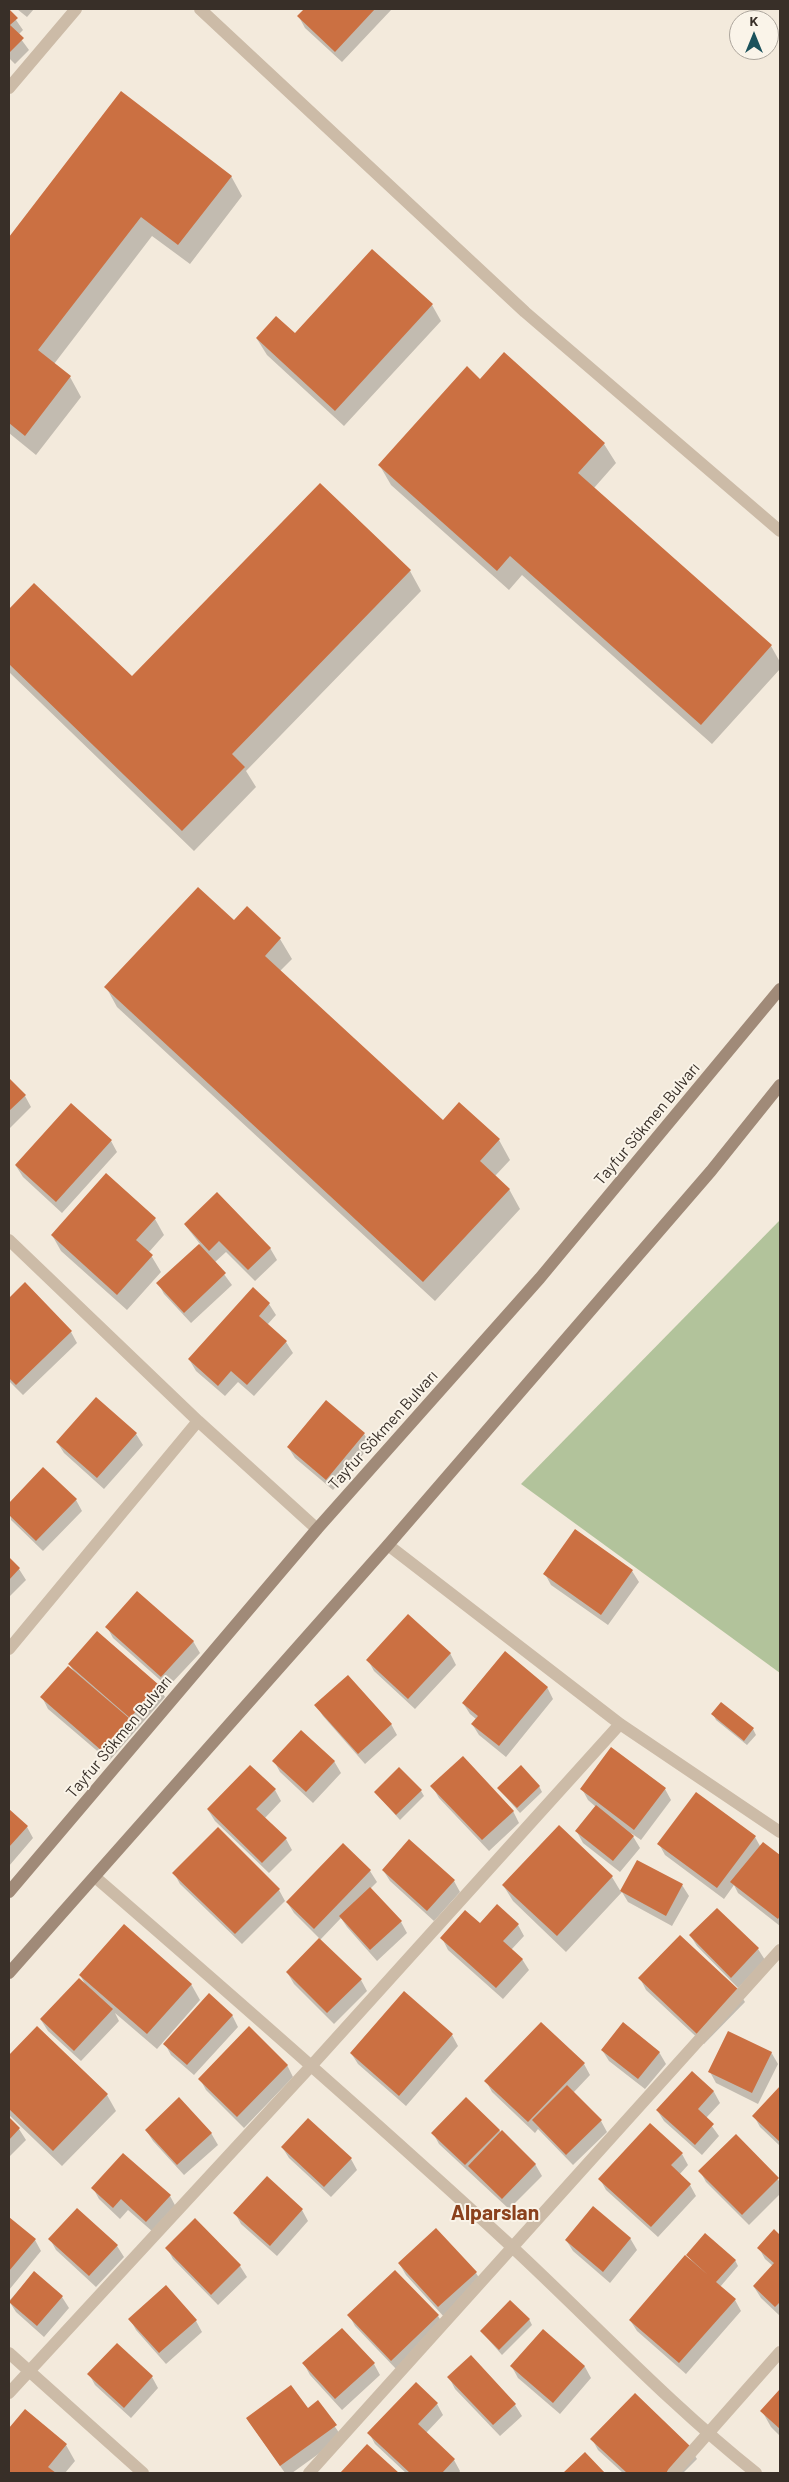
<!DOCTYPE html>
<meta charset="utf-8">
<style>
body{margin:0}
#map{position:relative;width:789px;height:2482px;overflow:hidden;background:#f3eadc;font-family:Barlow,sans-serif}
canvas{display:block}
.frame{position:absolute;inset:0;border:10px solid #382f28;pointer-events:none}
.north{position:absolute;left:729px;top:10px;width:50px;height:50px;box-sizing:border-box;background:#faf4e9;border:1px solid #aca59c;border-radius:50%;rotate:0deg;font-size:14px;font-weight:700;line-height:20px;text-align:center;color:#382f28}
.north::after{content:'';display:block;margin:auto;width:18px;height:22px;background:#1b525c;clip-path:polygon(50% 0,100% 100%,50% 72%,0 100%)}
</style>
<div id="map">
<canvas width="789" height="2482"></canvas>
<div class="frame"></div>
<div class="north">K</div>
</div>
<script>
const g = document.querySelector('canvas').getContext('2d');
g.lineJoin = 'round';
function paint(path, color) { g.fillStyle = color; g.fill(path, 'evenodd'); }
function trace(path, color, width, dash) { g.strokeStyle = color; g.lineWidth = width; g.lineCap = dash ? 'butt' : 'round'; g.setLineDash(dash || []); g.stroke(path); }
function write(font, color, halo, rows, align = 'center') {
  g.font = font + ' Barlow,sans-serif'; g.lineWidth = 4; g.setLineDash([]); g.textBaseline = 'middle'; g.strokeStyle = halo; g.fillStyle = color; for (const [text, x, y, turn = 0] of rows) {
    g.save(); g.translate(x, y); g.rotate((+turn || 0) * Math.PI / 180); g.textAlign = isNaN(turn) ? turn : align; if (halo) g.strokeText(text, 0, 0); g.fillText(text, 0, 0); g.restore();
  }
}
paint(new Path2D(`
 M780,1220V1673L521,1484Z`), '#b2c39b');
paint(new Path2D(`
 M17,9H34L27,17Z
 M306,9H392L342,62L305,28L299,17Z
 M9,10L23,30L18,35L29,50L15,64L9,58Z
 M122,93L231,176L242,196L190,264L152,236L54,364L70,377L81,397L36,455L9,433V239Z
 M432,305L441,321L344,426L267,355L257,339L295,335Z
 M480,381L604,444L616,463L594,488L771,646L780,662V669L712,744L522,575L509,590L391,485L380,466Z
 M410,571L421,591L246,771L256,787L194,851L9,672V611L34,585L132,678Z
 M247,908L280,939L292,959L280,971L443,1121L499,1140L510,1160L495,1176L509,1189L520,1209L435,1301L117,1007L106,987L234,922Z
 M9,1080L25,1096L31,1107L9,1129Z
 M111,1141L117,1152L62,1213L23,1177L16,1166Z
 M106,1175L155,1219L164,1235L149,1252L161,1272L127,1310L61,1251L52,1235Z
 M185,1225L270,1248L277,1260L255,1281L226,1252L215,1262L232,1285L191,1323L164,1294L158,1283L200,1244Z
 M25,1284L71,1332L77,1343L23,1395L9,1381V1300Z
 M253,1289L269,1304L276,1315L267,1325L286,1342L293,1353L254,1396L238,1382L225,1396L196,1371L189,1359Z
 M96,1399L136,1434L143,1445L104,1489L64,1453L57,1442Z
 M364,1434L371,1445L333,1490L295,1458L288,1447Z
 M44,1469L76,1500L82,1511L43,1551L11,1520L9,1504Z
 M576,1531L632,1571L639,1582L608,1625L551,1585L545,1574Z
 M9,1559L19,1569L26,1580L9,1597Z
 M107,1627L193,1641L200,1653L168,1687L113,1638Z
 M97,1632L158,1686L165,1697L109,1761L48,1709L42,1697L74,1672L69,1664Z
 M450,1653L456,1665L415,1709L374,1671L368,1660Z
 M547,1687L553,1699L506,1757L479,1735L472,1724L476,1719L470,1714L463,1703Z
 M316,1705L391,1724L397,1735L365,1764L323,1716Z
 M713,1714L753,1729L756,1735L747,1745L716,1720Z
 M274,1761H334L341,1773L313,1803L280,1772Z
 M432,1786L513,1811L519,1823L489,1851L439,1798Z
 M539,1786L542,1792L520,1813L498,1788Z
 M582,1789H665L671,1800L641,1840L631,1833L640,1848L620,1872L583,1843L577,1832L596,1807L588,1800Z
 M275,1790L281,1801L264,1819L286,1839L292,1850L269,1873L215,1821L208,1810Z
 M421,1791L424,1796L400,1820L375,1792Z
 M9,1811L27,1827L33,1838L9,1866Z
 M559,1827L612,1877L621,1892L638,1861L682,1885L689,1896L672,1926L628,1902L622,1892L566,1952L513,1901L503,1885Z
 M755,1837L760,1846L763,1843L780,1857V1926L738,1893L734,1885L724,1899L665,1855L659,1844Z
 M343,1845L370,1871L377,1882L370,1889L401,1922L407,1933L377,1961L347,1927L341,1918L320,1940L361,1980L367,1991L334,2024L294,1984L287,1972L320,1939L294,1913L287,1902Z
 M383,1870L454,1881L460,1892L434,1921L390,1881Z
 M174,1873L279,1890L285,1901L242,1944L180,1884Z
 M480,1925H518L524,1936L511,1950L522,1959L529,1970L503,1999L448,1950L442,1938Z
 M690,1935L758,1949L765,1960L738,1988L697,1946Z
 M80,1975L191,1984L200,2000L157,2049L115,2013L119,2021L81,2061L48,2031L41,2020L85,1984Z
 M640,1978L738,1991L745,2002L704,2044L646,1990Z
 M232,2015L238,2027L194,2075L171,2055L165,2044Z
 M541,2023L584,2064L590,2075L573,2093L601,2121L607,2132L573,2165L538,2129L535,2133L492,2092L486,2081Z
 M37,2028L107,2095L116,2111L62,2166L9,2115V2057Z
 M452,2035L458,2046L406,2106L358,2064L351,2053Z
 M602,2050L659,2052L666,2064L645,2089L609,2061Z
 M771,2052L778,2064L758,2104L716,2083L710,2072Z
 M287,2065L293,2077L244,2128L206,2090L200,2079Z
 M692,2072L714,2092L720,2103L706,2118L719,2136L702,2155L664,2121L657,2110Z
 M780,2087V2146L760,2127L754,2116Z
 M466,2099L535,2164L542,2176L509,2209L439,2144L433,2133Z
 M9,2119L19,2129L26,2140L9,2157Z
 M146,2130L211,2133L218,2145L184,2175L153,2141Z
 M736,2136L780,2182V2194L749,2225L706,2182L700,2171Z
 M282,2147L351,2159L357,2170L331,2197L289,2158Z
 M682,2154L688,2165L679,2175L690,2185L696,2196L658,2237L606,2190L600,2179Z
 M93,2188L170,2196L176,2207L153,2232L128,2210L120,2219L99,2199Z
 M77,2210L117,2246L124,2257L96,2287L56,2250L50,2239Z
 M302,2210L308,2221L277,2256L241,2224L235,2213Z
 M9,2218L35,2240L41,2251L9,2290Z
 M195,2220L240,2266L247,2277L218,2305L173,2259L167,2248Z
 M436,2230L476,2273L483,2284L445,2318L406,2275L399,2263Z
 M774,2231L780,2236V2316L761,2298L754,2287L773,2266L765,2259L759,2248Z
 M630,2238L637,2250L610,2283L573,2251L566,2240Z
 M688,2255L735,2260L738,2266L720,2287L735,2300L741,2311L686,2374L637,2331L630,2320L692,2262Z
 M395,2272L438,2316L445,2327L398,2371L355,2326L349,2315Z
 M34,2273L62,2297L69,2308L44,2337L16,2312L9,2301Z
 M130,2319L196,2321L202,2332L166,2364L136,2330Z
 M529,2319L532,2325L502,2355L481,2331Z
 M543,2331L585,2367L591,2378L560,2414L518,2378L512,2367Z
 M304,2364H374L380,2375L342,2410L310,2375Z
 M89,2374L152,2377L158,2388L131,2418L95,2385Z
 M449,2377L515,2405L522,2416L500,2436L455,2389Z
 M780,2391V2436L771,2427L762,2411Z
 M318,2402L342,2437L292,2473H285L247,2419L307,2410Z
 M437,2404L443,2415L426,2433L454,2460L460,2471L459,2473H406L375,2444L369,2433Z
 M25,2410L66,2445L75,2461L65,2473H9V2429Z
 M592,2439L690,2448L697,2459L683,2473H623L598,2450Z
 M368,2446L397,2473H342Z`), '#0003');
paint(new Path2D(`
 M9,9L18,18L10,25L24,38L9,53Z
 M304,9H375L335,52L297,16Z
 M121,91L232,176L178,245L141,217L38,350L71,376L25,436L9,423V237Z
 M372,249L433,304L335,411L256,338L276,316L295,333Z
 M504,352L605,443L578,473L772,645L701,725L510,556L497,571L378,465L467,366L480,379Z
 M320,483L411,570L232,754L245,767L182,831L9,664V609L34,583L132,676Z
 M198,887L234,920L247,906L281,938L265,956L443,1120L459,1102L500,1139L480,1161L510,1189L423,1282L104,987Z
 M9,1078L26,1095L9,1111Z
 M71,1103L112,1140L56,1202L15,1165Z
 M106,1173L156,1218L136,1240L153,1255L117,1295L51,1235Z
 M217,1192L271,1248L248,1270L219,1241L209,1251L184,1224Z
 M199,1244L226,1273L184,1313L156,1283Z
 M25,1282L72,1331L16,1385L9,1378V1298Z
 M253,1287L270,1303L259,1316L287,1341L247,1385L231,1371L218,1386L188,1359Z
 M96,1397L137,1433L97,1478L56,1442Z
 M326,1400L365,1433L326,1480L287,1447Z
 M43,1467L77,1499L36,1541L9,1515V1503Z
 M575,1529L633,1570L601,1615L543,1574Z
 M9,1557L20,1568L9,1580Z
 M137,1591L194,1641L161,1677L105,1627Z
 M408,1614L451,1653L408,1699L366,1660Z
 M97,1631L159,1685L130,1718L68,1664Z
 M505,1651L548,1687L499,1746L471,1724L478,1716L462,1703Z
 M68,1666L130,1719L102,1751L40,1697Z
 M348,1675L392,1724L358,1754L314,1705Z
 M721,1702L754,1728L744,1741L711,1714Z
 M301,1730L335,1761L306,1792L272,1761Z
 M611,1747L666,1788L634,1830L580,1789Z
 M463,1756L514,1811L482,1840L430,1786Z
 M250,1765L276,1789L256,1809L287,1838L262,1863L207,1809Z
 M521,1765L540,1786L517,1808L497,1788Z
 M399,1767L422,1790L396,1815L374,1792Z
 M696,1792L756,1836L717,1888L657,1844Z
 M596,1805L634,1836L613,1861L575,1831Z
 M9,1809L28,1826L9,1847Z
 M559,1825L613,1876L557,1936L502,1885Z
 M218,1827L280,1889L235,1934L172,1873Z
 M409,1839L455,1880L427,1911L382,1870Z
 M763,1842L780,1855V1916L778,1919L730,1882Z
 M343,1843L371,1870L314,1929L286,1902Z
 M637,1860L683,1884L666,1916L620,1891Z
 M370,1887L402,1921L370,1950L339,1916Z
 M497,1904L519,1924L503,1941L523,1959L496,1988L440,1938L465,1910L480,1923Z
 M717,1908L759,1948L731,1978L689,1935Z
 M124,1924L192,1984L147,2034L79,1975Z
 M680,1935L739,1990L697,2034L638,1978Z
 M319,1938L362,1979L327,2013L286,1972Z
 M79,1978L113,2009L74,2051L40,2019Z
 M404,1991L453,2034L399,2096L350,2053Z
 M209,1993L233,2015L187,2065L163,2044Z
 M541,2022L585,2063L528,2122L484,2081Z
 M623,2022L660,2052L638,2079L601,2050Z
 M37,2026L108,2094L53,2151L9,2109V2055Z
 M249,2026L288,2065L237,2117L198,2079Z
 M728,2031L772,2052L752,2093L708,2072Z
 M692,2071L714,2091L698,2109L714,2124L695,2145L656,2110Z
 M567,2085L602,2120L566,2155L532,2120Z
 M780,2086V2142L752,2116Z
 M179,2097L212,2133L177,2165L145,2130Z
 M466,2097L500,2130L465,2165L431,2133Z
 M9,2117L20,2128L9,2140Z
 M308,2118L352,2158L324,2187L281,2147Z
 M650,2123L683,2153L671,2165L691,2184L651,2227L598,2179Z
 M502,2130L536,2164L502,2199L468,2166Z
 M736,2134L779,2178L742,2215L698,2171Z
 M123,2153L171,2195L146,2222L121,2199L113,2208L91,2188Z
 M267,2176L303,2209L270,2246L233,2213Z
 M593,2206L631,2238L603,2272L565,2240Z
 M77,2208L118,2245L89,2276L48,2239Z
 M9,2217L36,2239L9,2271Z
 M195,2218L241,2265L211,2295L165,2248Z
 M436,2228L477,2272L438,2307L398,2263Z
 M774,2229L780,2235V2302L775,2307L753,2286L774,2263L757,2248Z
 M705,2233L736,2260L716,2282L736,2299L679,2363L629,2320L685,2255L708,2275L686,2255Z
 M395,2270L439,2315L391,2361L347,2315Z
 M34,2271L63,2296L37,2326L9,2302Z
 M166,2285L197,2320L159,2353L128,2319Z
 M510,2300L530,2319L499,2350L480,2331Z
 M342,2328L375,2363L335,2399L302,2363Z
 M543,2329L585,2366L553,2403L510,2366Z
 M117,2343L153,2376L124,2408L87,2374Z
 M471,2355L516,2404L493,2425L447,2377Z
 M416,2382L438,2403L418,2424L455,2459L442,2473H410L367,2433Z
 M291,2385L308,2408L318,2400L337,2425L280,2466L246,2418Z
 M780,2389V2429L760,2411Z
 M635,2393L691,2447L666,2473H627L590,2439Z
 M25,2409L67,2444L48,2467L56,2473H9V2428Z
 M367,2444L399,2473H340Z
 M585,2452L605,2473H563Z`), '#cb7042');
trace(new Path2D(`
 M200,9L525,312L780,531
 M9,88L76,9
 M9,1240L198,1421L317,1529
 M388,1545L620,1724L780,1832
 M9,1649L198,1421
 M95,1877C235,1998 374,2120 510,2245C592,2321 668,2403 756,2473
 M9,2353L143,2473
 M9,2393L312,2065L620,1724
 M309,2473L780,1950
 M673,2473L780,2352`), '#ccbba7', 12);
trace(new Path2D(`
 M9,1892L317,1529L540,1278L780,989
 M9,1973L388,1545L711,1171L780,1085`), '#a08a78', 12);
write('16px', '#382f28', '#faf4e9', [
 ["Tayfur Sökmen Bulvarı",647,1124,-50],
 ["Tayfur Sökmen Bulvarı",383,1430,-48],
 ["Tayfur Sökmen Bulvarı",119,1737,-50]
]);
write('bold 21px', '#8b411d', '#faf4e9', [
 ["Alparslan",495,2213]
]);
</script>
